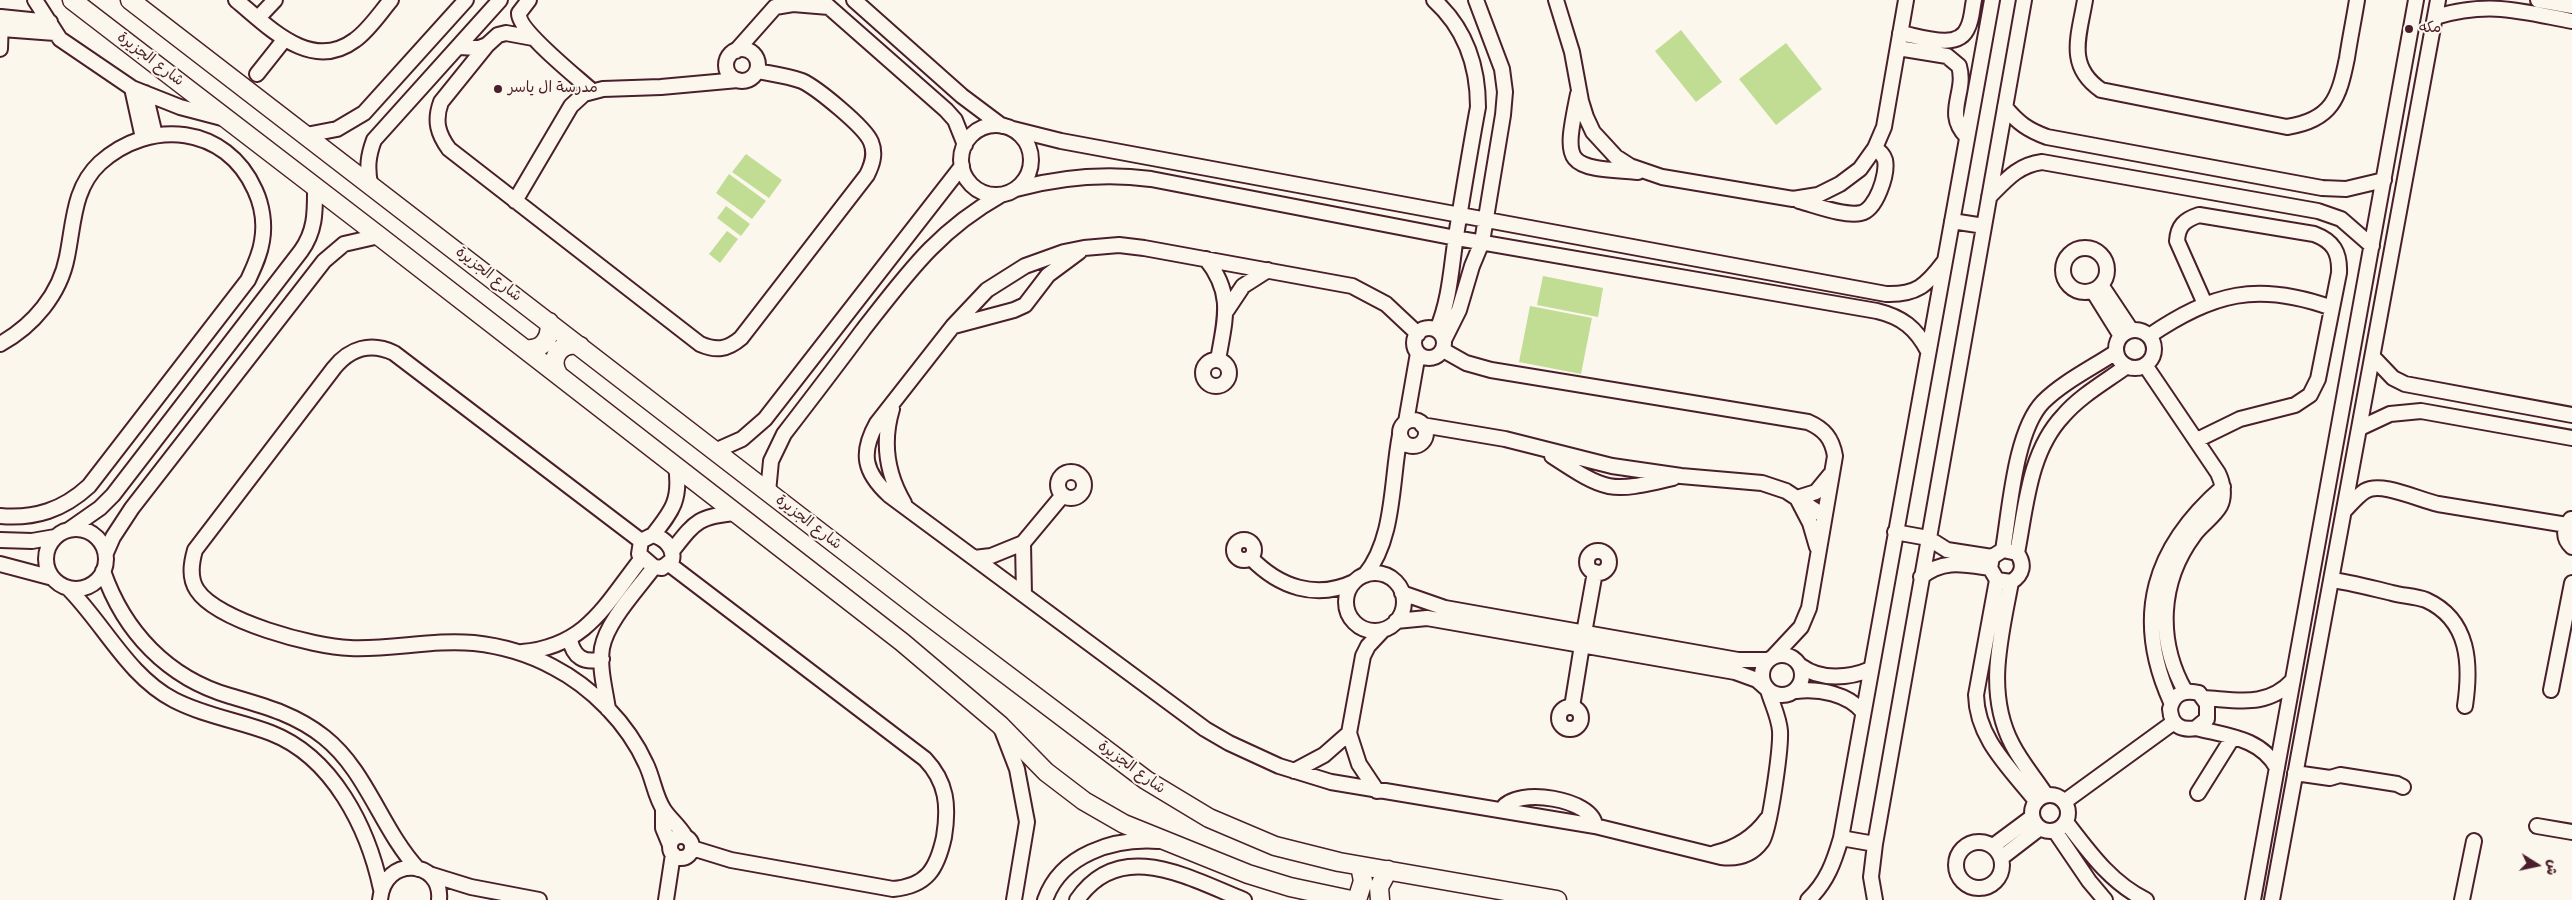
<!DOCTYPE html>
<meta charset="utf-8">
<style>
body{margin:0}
#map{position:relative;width:2572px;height:900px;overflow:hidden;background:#fbf7ec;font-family:Mynerve,"Playpen Sans Arabic",sans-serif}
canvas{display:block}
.north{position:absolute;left:2512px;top:840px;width:50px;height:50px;-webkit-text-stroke:4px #fbf7ec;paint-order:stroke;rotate:100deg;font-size:14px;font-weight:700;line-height:20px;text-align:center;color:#4a1f2b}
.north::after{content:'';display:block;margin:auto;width:18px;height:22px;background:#4a1f2b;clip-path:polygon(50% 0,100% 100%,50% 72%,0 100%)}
</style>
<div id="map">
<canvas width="2572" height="900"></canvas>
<div class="north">ش</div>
</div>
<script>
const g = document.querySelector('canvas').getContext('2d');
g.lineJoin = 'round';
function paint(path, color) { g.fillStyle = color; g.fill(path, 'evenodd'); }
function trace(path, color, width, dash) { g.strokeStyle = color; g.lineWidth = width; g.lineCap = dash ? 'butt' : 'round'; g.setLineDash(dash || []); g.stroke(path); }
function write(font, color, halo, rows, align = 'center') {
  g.font = font + ' Mynerve,"Playpen Sans Arabic",sans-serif'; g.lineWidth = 4; g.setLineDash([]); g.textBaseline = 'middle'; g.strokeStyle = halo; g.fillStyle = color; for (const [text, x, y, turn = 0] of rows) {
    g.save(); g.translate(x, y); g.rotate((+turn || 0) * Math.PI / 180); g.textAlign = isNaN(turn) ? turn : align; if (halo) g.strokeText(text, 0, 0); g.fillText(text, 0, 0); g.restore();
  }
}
paint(new Path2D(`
 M1681,30L1722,82L1696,102L1655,51Z
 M1786,43L1822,89L1776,125L1739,79Z
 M746,154L782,180L769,198L732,172Z
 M729,174L766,201L752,219L716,193Z
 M726,206L750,224L741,236L717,218Z
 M727,231L738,239L720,263L709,254Z
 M1543,276L1603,288L1598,317L1537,305Z
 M1530,306L1592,318L1581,374L1519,362Z`), '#c1dd94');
const minor = new Path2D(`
 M35,0L60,39L132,88L180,107L222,118
 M236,0C269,27 311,73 355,40C369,30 380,13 391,0
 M529,0L519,13C517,30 577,77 592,91
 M821,0L946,110L955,120L965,145
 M854,0L962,96L1002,126
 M1434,0C1466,29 1478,65 1478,107C1470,150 1463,193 1456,236C1451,269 1450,299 1437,330
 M1556,0L1572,52L1581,101L1586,117L1593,132L1616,157L1630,166L1662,177L1793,199L1818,195L1840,184L1860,169L1875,148L1884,127L1906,0
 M2085,0C2079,36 2066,66 2101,90L2287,127C2332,120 2339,98 2347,58C2350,38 2354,19 2357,0
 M2538,0L2572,6
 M1,17L50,22
 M2435,17C2490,1 2519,11 2572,21
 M258,18L275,0
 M2,29L55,33
 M1900,33C1919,36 1959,52 1968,27C1972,19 1972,9 1974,0
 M487,45L441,102C434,121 438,134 449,149L700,344C716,351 727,350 741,338L867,175C872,165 876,154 871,142C865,127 817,88 802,81C788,76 772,74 757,71
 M458,47L479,48L487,45L498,35L506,33L533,38
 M1898,48L1947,56L1959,66C1967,93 1943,113 1967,137
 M0,49L1,19
 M726 65a16 16 0 1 1 32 0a16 16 0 1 1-32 0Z
 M736,51L775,7L793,4L829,7
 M257,74L284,40
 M132,88L143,138
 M145,93L155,135
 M1578,94C1563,167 1565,167 1638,172
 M2005,107C2018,123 2028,130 2047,137L2322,188L2346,189L2384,180
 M961 160a35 35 0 1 1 70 0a35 35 0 1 1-70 0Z
 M1013,129L1061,141L1886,294C1916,295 1926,286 1944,262
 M306,135L337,129L364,113L466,0
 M370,184C367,167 368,156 374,140L500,0
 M1016,189C1061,177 1104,173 1151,179L1456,238L1877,311C1902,317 1916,328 1928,351
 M1989,197C2006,180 2018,165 2042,162L2318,211L2341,219L2372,246
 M515,201L571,106L584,94L603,89L661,87L738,80
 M1799,201C1815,205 1845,217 1861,213C1876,210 1888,174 1885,160C1883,154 1880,152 1875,148
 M1952,221L1984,226
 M2063 270a22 22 0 1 1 44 0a22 22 0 1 1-44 0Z
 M1206,259C1234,294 1225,319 1218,360
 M2101,285L2131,330
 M2093,291L2121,336
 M1227,310L1243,286L1268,270
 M954,326L1014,310L1025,305L1048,275L1079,252
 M1414 343a15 15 0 1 1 30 0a15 15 0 1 1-30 0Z
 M2116 349a19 19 0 1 1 38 0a19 19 0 1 1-38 0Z
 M1418,334L1386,304L1352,286L1144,248L1119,245L1084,248L1064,252L1025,266L987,290L953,326L877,423C860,453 864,472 889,495L1205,729L1229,743L1279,766L1331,782L1595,826L1721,857C1737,859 1752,855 1762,841C1770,829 1781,748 1780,731C1779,717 1772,704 1768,690
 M2149,336C2213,293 2257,281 2332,308
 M1444,340L1459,310L1472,266L1482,242L1503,115L1505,92L1502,69L1476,0
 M0,344C33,326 60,294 67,257C74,223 73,188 100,163C150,118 226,125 255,190C262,205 265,224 262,241C260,255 254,267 248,280L89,486C63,510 35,519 0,516
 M1443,350L1466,363L1491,370L1808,422C1824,429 1832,438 1835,456L1809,608L1801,627L1773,657
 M2373,357L2393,378L2405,384L2572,415
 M1203 373a13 13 0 1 1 26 0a13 13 0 1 1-26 0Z
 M2145,365L2218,473C2223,483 2225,496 2220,506C2214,517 2201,525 2194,535C2159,582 2157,641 2185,691
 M892,409C882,442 887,474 904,503
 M1400 433a13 13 0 1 1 26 0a13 13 0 1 1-26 0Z
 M1406,422L1418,353
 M1422,425L1505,439L1612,466L1681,476L1762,483L1786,491L1824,516
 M2360,428L2390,414L2421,411L2572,438
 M2197,440L2240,419L2295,405L2310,395L2318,379L2339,273C2340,252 2333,241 2314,234L2199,215C2184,220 2178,226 2177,241L2205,304
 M715,451L742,439L765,419L962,166
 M1552,456C1607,492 1609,493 1673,478
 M1058 485a13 13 0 1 1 26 0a13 13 0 1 1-26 0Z
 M768,492L771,461L784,434C811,399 837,365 863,330C907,274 937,231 1001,195
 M2344,511C2351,504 2357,496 2365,491C2381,481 2419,500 2438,504L2567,525
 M2571,519C2563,528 2563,539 2572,547
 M70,529L100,508L113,495L301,251C316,230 315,211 315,186
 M46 559a30 30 0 1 1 60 0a30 30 0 1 1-60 0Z
 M1895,532L1928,538L1947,550L1992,557
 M653,535C664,538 675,548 672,560L662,568L654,567L639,554L641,541Z
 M653,535C673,510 681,499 676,466
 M0,540L32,541L55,537
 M1234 550a10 10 0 1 1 20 0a10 10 0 1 1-20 0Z
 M641,541L394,353C371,342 350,348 334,368L195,550C191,564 189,578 197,590C217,621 314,647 350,648C391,650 433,639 474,643C502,646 529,654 553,667C592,687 628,724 646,764C653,778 655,797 664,810C670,819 679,826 685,836
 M1023,543L1024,595
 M1817,547L1810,523L1797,498L1816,492L1830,475
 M2003,550C2010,509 2015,431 2043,402C2063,382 2092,368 2116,352
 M672,551C695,522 698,516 736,513
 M1587 562a11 11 0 1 1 22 0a11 11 0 1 1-22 0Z
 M106,553L113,537L132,508L324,261L344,244L379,236
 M2017,553C2026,507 2029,452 2063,416C2080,396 2105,382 2127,366
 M974,558L991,556L1023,543L1063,495
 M1251,558C1279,587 1316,600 1354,582
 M0,564L53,578
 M669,564L925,759C947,782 949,806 944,837C937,869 927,886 893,889L731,860L692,848
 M103,571C124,632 168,678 230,696C264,706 295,714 324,737C367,771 381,829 418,869
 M1346 602a29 29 0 1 1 58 0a29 29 0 1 1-58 0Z
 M1365,575C1395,538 1391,481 1400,435
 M1921,577C1943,559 1963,564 1990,568
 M1997,580L1976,695C1977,739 2010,768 2036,801
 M2332,580C2353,583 2372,588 2392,593C2403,596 2415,596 2426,600C2470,620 2471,665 2465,706
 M2011,582L1997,580L1990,568L1992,557L2003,550L2017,553C2025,564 2023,575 2011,582C2001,636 1985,692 2012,744C2021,762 2035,778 2046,795
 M68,588C104,624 128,676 174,700C205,716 240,721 271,733C333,757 368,828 381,889
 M1402,593L1445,608L1738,660H1768
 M1396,621L1427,618L1735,672L1757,680L1766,688
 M1584,633L1595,572
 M570,639C573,657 584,664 602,659
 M522,652C587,646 605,605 642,558
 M1762 675a20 20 0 1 1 40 0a20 20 0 1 1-40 0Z
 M1801,666C1821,681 1850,678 1871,669
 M2551,690L2572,583
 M1796,691C1819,688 1848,694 1863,712
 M2204,698C2238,700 2267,708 2293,680
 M2171,702C2132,616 2154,547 2223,487
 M1559 718a11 11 0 1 1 22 0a11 11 0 1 1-22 0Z
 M1572,707L1582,645
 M608,709C605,689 599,668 602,648C607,621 638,589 654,567
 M2196,728L2207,719V704L2199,693C2184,689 2173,694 2170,709C2171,725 2181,731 2196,728C2227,736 2261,738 2277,768
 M1002,730L1017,769L1027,822L1014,900
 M1294,771L1324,755L1349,733
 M2295,773L2330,778L2340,775L2397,784L2403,787
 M1377,791L1359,764L1349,733L1363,656L1368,646L1383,630
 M2198,793L2233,737
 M2032 813a18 18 0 1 1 36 0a18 18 0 1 1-36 0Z
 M2064,802L2174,722
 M663,809V828L670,845
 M1502,809C1516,786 1594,799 1595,826
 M2066,822C2089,852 2111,883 2146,900
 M2537,826L2572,832
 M2055,831L2089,881L2105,900
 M670 847a11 11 0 1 1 22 0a11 11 0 1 1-22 0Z
 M1841,838L1875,844
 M1956 865a23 23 0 1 1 46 0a23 23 0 1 1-46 0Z
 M1993,846L2032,817
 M1715,853C1736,848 1754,837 1767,819
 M2001,858L2040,828
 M429,874L471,887L539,900
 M380,900C384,854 443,860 439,900
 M666,900L673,854
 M1045,900C1061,854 1114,838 1158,841
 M1077,900C1120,837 1189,878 1244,900
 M1808,900C1827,882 1834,862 1841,838L1992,0
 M1875,900L1871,877L1875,844L2024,0
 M2253,900L2416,0
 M2272,900L2438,0
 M2462,900L2474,841`);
const major = new Path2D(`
 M72,0L379,236L902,642L1000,725L1046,772L1084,801L1124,824L1248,874L1290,887L1351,900
 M130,0L925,613L1146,780L1209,818L1275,846L1339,862L1557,900
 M525,349C542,351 552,338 549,322
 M558,374C548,358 562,340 580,346
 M1357,900L1363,881L1360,866
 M1380,900L1379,887L1388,870`);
trace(minor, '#4a1f2b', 18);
trace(major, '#4a1f2b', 21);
trace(minor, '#fbf7ec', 14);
trace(major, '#fbf7ec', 18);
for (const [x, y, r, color] of [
 [2409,29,5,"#4a1f2b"],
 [498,89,5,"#4a1f2b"]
]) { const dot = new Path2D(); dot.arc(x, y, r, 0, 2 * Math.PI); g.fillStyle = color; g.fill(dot); trace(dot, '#fbf7ec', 2); }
write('15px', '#4a1f2b', '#fbf7ec', [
 ["مكه",2419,29],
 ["مدرسة ال ياسر",508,89]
], 'left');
write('15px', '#4a1f2b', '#fbf7ec', [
 ["شارع الجزيرة",150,60,37],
 ["شارع الجزيرة",488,275,38],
 ["شارع الجزيرة",808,523,38],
 ["شارع الجزيرة",1131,768,36]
]);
</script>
